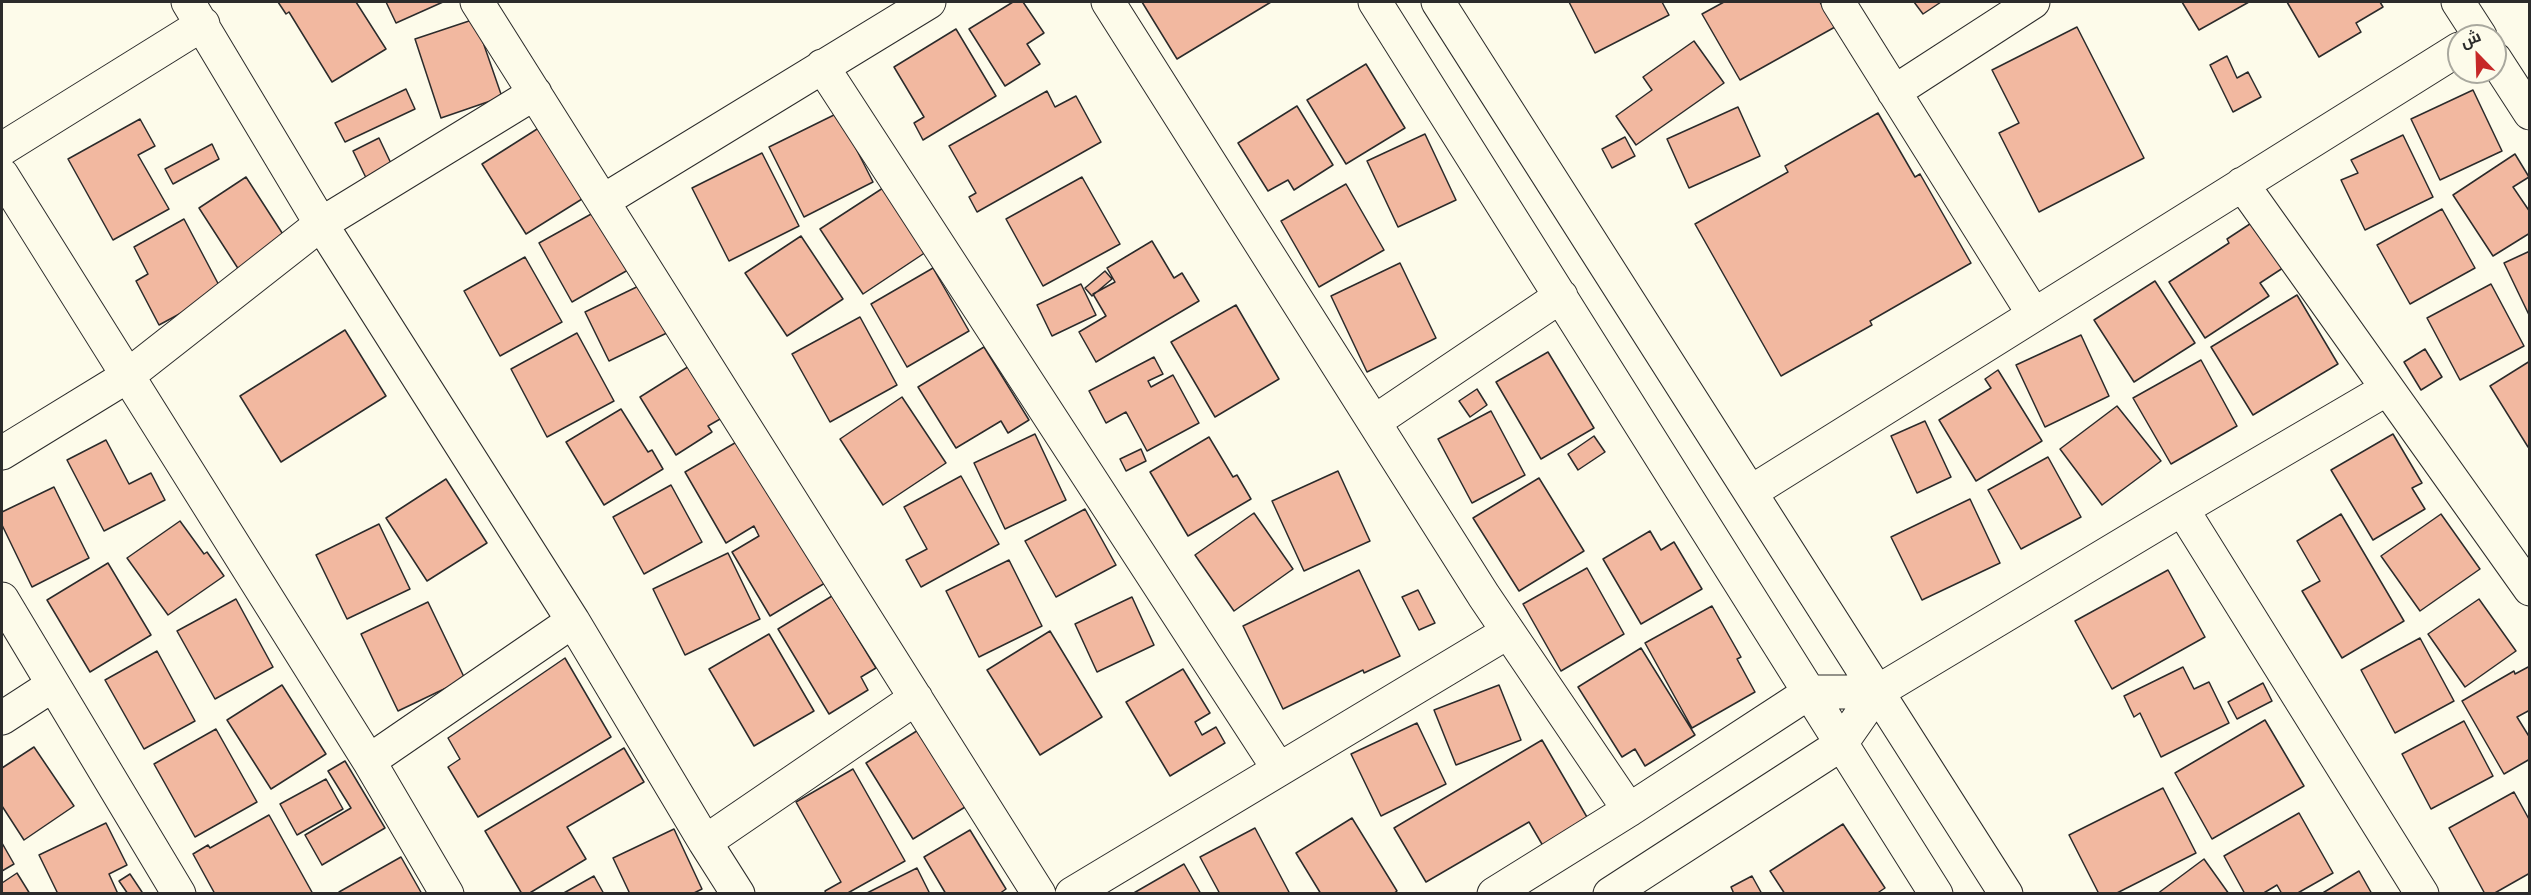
<!DOCTYPE html>
<meta charset="utf-8">
<style>
body{margin:0}
#map{position:relative;width:2531px;height:895px;overflow:hidden;background:#fdfbea;font-family:Bitter,Cairo,serif}
canvas{display:block}
.frame{position:absolute;inset:0;border:3px solid #2b2b2b;pointer-events:none}
.north{position:absolute;left:2447px;top:24px;width:60px;height:60px;box-sizing:border-box;background:#fdfbea;border:2px solid #a9a89e;border-radius:50%;rotate:337deg;font-size:16px;font-weight:700;line-height:24px;text-align:center;color:#2b2b2b}
.north::after{content:'';display:block;margin:auto;width:21px;height:27px;background:#c62828;clip-path:polygon(50% 0,100% 100%,50% 72%,0 100%)}
</style>
<div id="map">
<canvas width="2531" height="895"></canvas>
<div class="frame"></div>
<div class="north">ش</div>
</div>
<script>
const g = document.querySelector('canvas').getContext('2d');
g.lineJoin = 'round';
function paint(path, color) { g.fillStyle = color; g.fill(path, 'evenodd'); }
function trace(path, color, width, dash) { g.strokeStyle = color; g.lineWidth = width; g.lineCap = dash ? 'butt' : 'round'; g.setLineDash(dash || []); g.stroke(path); }
const building = new Path2D(`
 M278,2H356L386,49L332,82L289,12L286,14Z
 M386,2H443L396,23Z
 M1013,2H1023L1044,33L1027,44L1040,64L1005,86L969,29Z
 M1142,2H1271L1177,59Z
 M1569,2H1662L1669,15L1595,53Z
 M1724,2H1820L1835,27L1740,80L1702,14Z
 M1914,2H1941L1923,14Z
 M2182,2H2249L2199,30Z
 M2287,2H2380L2383,7L2356,23L2361,32L2319,57Z
 M475,19L502,97L441,118L415,39Z
 M2077,27L2144,158L2039,212L1999,133L2019,123L1992,70Z
 M956,29L996,96L923,140L914,123L924,117L894,67Z
 M1694,41L1724,83L1636,145L1616,116L1652,90L1643,77Z
 M2227,56L2237,78L2248,72L2261,97L2233,112L2210,65Z
 M1366,64L1405,128L1346,164L1307,100Z
 M406,89L415,109L345,142L335,123Z
 M2473,90L2502,151L2440,180L2411,119Z
 M1047,91L1055,107L1076,96L1101,142L977,212L969,197L976,193L949,146Z
 M1297,106L1333,165L1294,190L1288,180L1268,191L1238,143Z
 M1738,107L1760,156L1689,188L1667,139Z
 M838,113L873,182L804,217L769,147Z
 M1878,113L1915,177L1920,174L1971,263L1870,321L1872,325L1781,376L1695,224L1788,172L1785,166Z
 M140,119L155,146L138,155L169,209L113,240L68,159Z
 M545,124L590,194L526,234L482,164Z
 M1425,134L1456,200L1398,227L1367,161Z
 M2403,135L2433,197L2365,230L2341,180L2358,173L2351,160Z
 M1625,137L1635,156L1612,168L1602,149Z
 M379,138L396,174L370,186L353,151Z
 M212,144L219,159L173,184L165,169Z
 M762,153L799,226L729,261L692,188Z
 M2515,154L2529,177L2513,187L2530,212V233L2493,256L2453,195Z
 M246,177L286,239L239,270L199,208Z
 M1082,177L1120,244L1043,286L1006,219Z
 M1346,184L1384,250L1319,287L1281,221Z
 M883,188L926,252L863,294L820,229Z
 M602,208L635,266L572,302L539,243Z
 M2442,209L2475,268L2410,304L2377,245Z
 M2259,218L2289,264L2260,283L2269,296L2205,338L2169,282L2229,243L2227,239Z
 M184,219L222,291L159,325L136,281L148,274L134,247Z
 M801,236L843,299L787,336L745,273Z
 M1152,241L1174,278L1182,273L1199,301L1096,362L1079,332L1106,316L1093,294L1115,282L1107,268Z
 M2530,251V317L2504,263Z
 M525,257L562,322L500,356L464,291Z
 M1400,263L1436,338L1367,372L1331,296Z
 M933,268L969,331L907,367L871,304Z
 M1105,271L1112,279L1092,296L1085,288Z
 M649,281L673,330L609,361L585,312Z
 M2155,281L2195,343L2134,382L2094,320Z
 M1081,284L1096,315L1052,336L1037,305Z
 M2491,284L2524,346L2460,380L2427,318Z
 M2297,295L2338,364L2253,415L2211,347Z
 M1236,305L1279,379L1215,417L1171,342Z
 M860,317L897,385L830,422L792,354Z
 M345,330L386,396L281,462L240,396Z
 M577,333L614,401L547,437L511,369Z
 M2081,335L2109,396L2045,427L2016,365Z
 M984,347L1029,420L1008,433L1001,421L956,448L918,387Z
 M2425,349L2442,377L2421,390L2404,362Z
 M1548,352L1594,428L1541,459L1496,382Z
 M1154,357L1163,374L1148,381L1151,387L1173,375L1199,423L1147,451L1126,412L1106,423L1089,391Z
 M2201,360L2237,426L2171,464L2133,398Z
 M2530,361V446L2528,447L2490,386Z
 M694,363L727,415L708,426L712,432L676,455L640,397Z
 M1998,370L2042,441L1976,481L1939,420L1991,388L1985,379Z
 M1477,389L1487,405L1470,417L1459,401Z
 M902,397L946,463L883,505L840,439Z
 M2117,406L2161,461L2102,505L2060,449Z
 M621,409L648,452L652,450L663,469L604,505L566,442Z
 M1491,411L1525,475L1472,503L1438,439Z
 M1925,421L1951,477L1917,493L1891,436Z
 M1035,434L1066,500L1005,529L974,463Z
 M2393,434L2422,483L2412,488L2425,509L2373,540L2331,470Z
 M1594,436L1605,452L1578,470L1568,454Z
 M1209,437L1233,477L1237,475L1251,499L1188,536L1150,472Z
 M106,440L129,484L151,473L165,500L104,531L67,460Z
 M740,440L830,580L770,616L732,552L759,536L754,526L726,543L685,472Z
 M1141,449L1146,461L1126,471L1120,459Z
 M2048,457L2081,517L2021,549L1988,490Z
 M1338,471L1370,541L1304,571L1272,501Z
 M961,476L999,544L921,587L906,560L927,549L904,507Z
 M1539,478L1584,551L1519,591L1473,518Z
 M446,479L487,543L427,581L386,518Z
 M671,485L702,542L644,574L613,517Z
 M54,487L89,558L32,587L2,525V512Z
 M1970,499L2000,563L1922,600L1891,537Z
 M1085,509L1116,565L1056,597L1025,541Z
 M1254,513L1293,569L1234,611L1195,555Z
 M2341,514L2404,621L2342,658L2302,591L2320,581L2297,541Z
 M2441,514L2480,569L2420,611L2381,556Z
 M180,521L204,554L207,552L224,576L168,615L127,558Z
 M379,524L410,589L347,619L316,555Z
 M1650,531L1661,550L1674,542L1702,589L1641,624L1603,559Z
 M728,553L760,619L685,655L653,589Z
 M1009,560L1042,626L979,657L946,591Z
 M108,563L151,635L90,672L47,600Z
 M1587,568L1624,634L1561,671L1523,604Z
 M1359,570L1400,656L1364,673L1363,670L1283,709L1243,626Z
 M2168,570L2205,637L2112,689L2075,621Z
 M1418,590L1435,623L1419,630L1402,597Z
 M832,596L876,668L861,677L868,690L829,714L778,629Z
 M1132,597L1154,645L1097,672L1075,624Z
 M236,599L273,667L215,699L177,631Z
 M2479,599L2516,651L2465,687L2428,634Z
 M428,602L465,679L398,711L361,634Z
 M1712,606L1741,657L1737,659L1755,692L1692,728L1645,643Z
 M1050,631L1102,717L1040,755L987,670Z
 M769,634L814,711L754,746L709,669Z
 M2420,638L2454,701L2395,733L2361,670Z
 M1641,648L1695,735L1645,766L1635,749L1622,757L1578,687Z
 M157,651L195,721L144,749L105,680Z
 M565,658L611,737L478,817L448,767L460,759L448,738Z
 M2530,666V710L2517,717L2530,738V759L2504,774L2462,701L2514,671L2515,674Z
 M2183,667L2194,689L2209,682L2229,723L2161,757L2140,713L2134,717L2124,696Z
 M1183,669L1210,713L1195,722L1202,735L1216,727L1225,743L1170,776L1126,702Z
 M2263,683L2272,701L2237,719L2228,702Z
 M282,685L326,754L271,789L227,720Z
 M1499,685L1521,740L1456,765L1434,710Z
 M2265,720L2304,786L2212,839L2175,773Z
 M2464,721L2493,776L2431,809L2402,754Z
 M1417,723L1446,784L1381,816L1351,754Z
 M923,727L970,804L913,839L866,763Z
 M216,729L257,802L195,837L154,764Z
 M1542,740L1591,824L1546,851L1529,822L1426,882L1394,828Z
 M34,747L74,806L24,840L2,806V768Z
 M624,748L644,782L567,827L586,859L528,894H522L485,831Z
 M345,761L385,828L322,865L305,835L351,808L328,771Z
 M853,769L905,861L846,894H826L825,891L841,882L796,802Z
 M326,779L343,809L297,835L280,804Z
 M2163,788L2196,853L2115,894H2099L2069,835Z
 M2514,792L2530,821V873L2493,894H2485L2449,828Z
 M2299,813L2333,873L2296,894H2282L2277,885L2262,894H2245L2224,856Z
 M269,815L313,894H215L193,854L208,845L210,848Z
 M1352,818L1397,891L1393,894H1321L1296,853Z
 M106,823L127,865L109,874L118,894H58L39,855Z
 M1843,824L1885,888L1876,894H1785L1770,871Z
 M1255,828L1290,894H1220L1200,857Z
 M674,829L702,889L692,894H630L613,858Z
 M970,830L1006,889L999,894H946L924,857Z
 M2,843L14,864L2,871Z
 M401,857L422,894H340L339,892Z
 M2204,859L2229,894H2157Z
 M1184,864L1201,894H1132Z
 M917,868L930,894H865Z
 M2359,871L2372,894H2321Z
 M17,873L30,894H2V883Z
 M130,874L142,892L140,894H128L119,881Z
 M594,876L604,894H562Z
 M1752,876L1762,894H1734L1731,887Z`);
paint(building, '#f2b8a0');
trace(building, '#2b2b2b', 1.5);
const minor = new Path2D(`
 M188,2L321,224L573,621L705,842L738,894
 M477,2L1039,894
 M1108,2L1484,596L1629,810
 M1375,2L1936,894
 M1438,2L2006,894
 M1838,2L2034,315
 M2458,2L2480,36
 M2495,59L2530,113
 M822,66L1278,768
 M1894,92L2033,2
 M2,149L203,24
 M2,175L369,761L447,894
 M2242,184L2530,589
 M603,201L929,2
 M1374,422L1561,296
 M2,453L126,377L321,224L535,93
 M1751,492L2459,49
 M2182,509L2422,894
 M2,599L179,894
 M2,718L53,685
 M369,761L573,621
 M705,842L916,698
 M1072,894L1508,632
 M1494,894L1629,810L1810,692H1877
 M1610,894L1840,745L1877,692L2182,509L2387,389`);
trace(minor, '#2b2b2b', 35);
trace(minor, '#fdfbea', 33);
</script>
